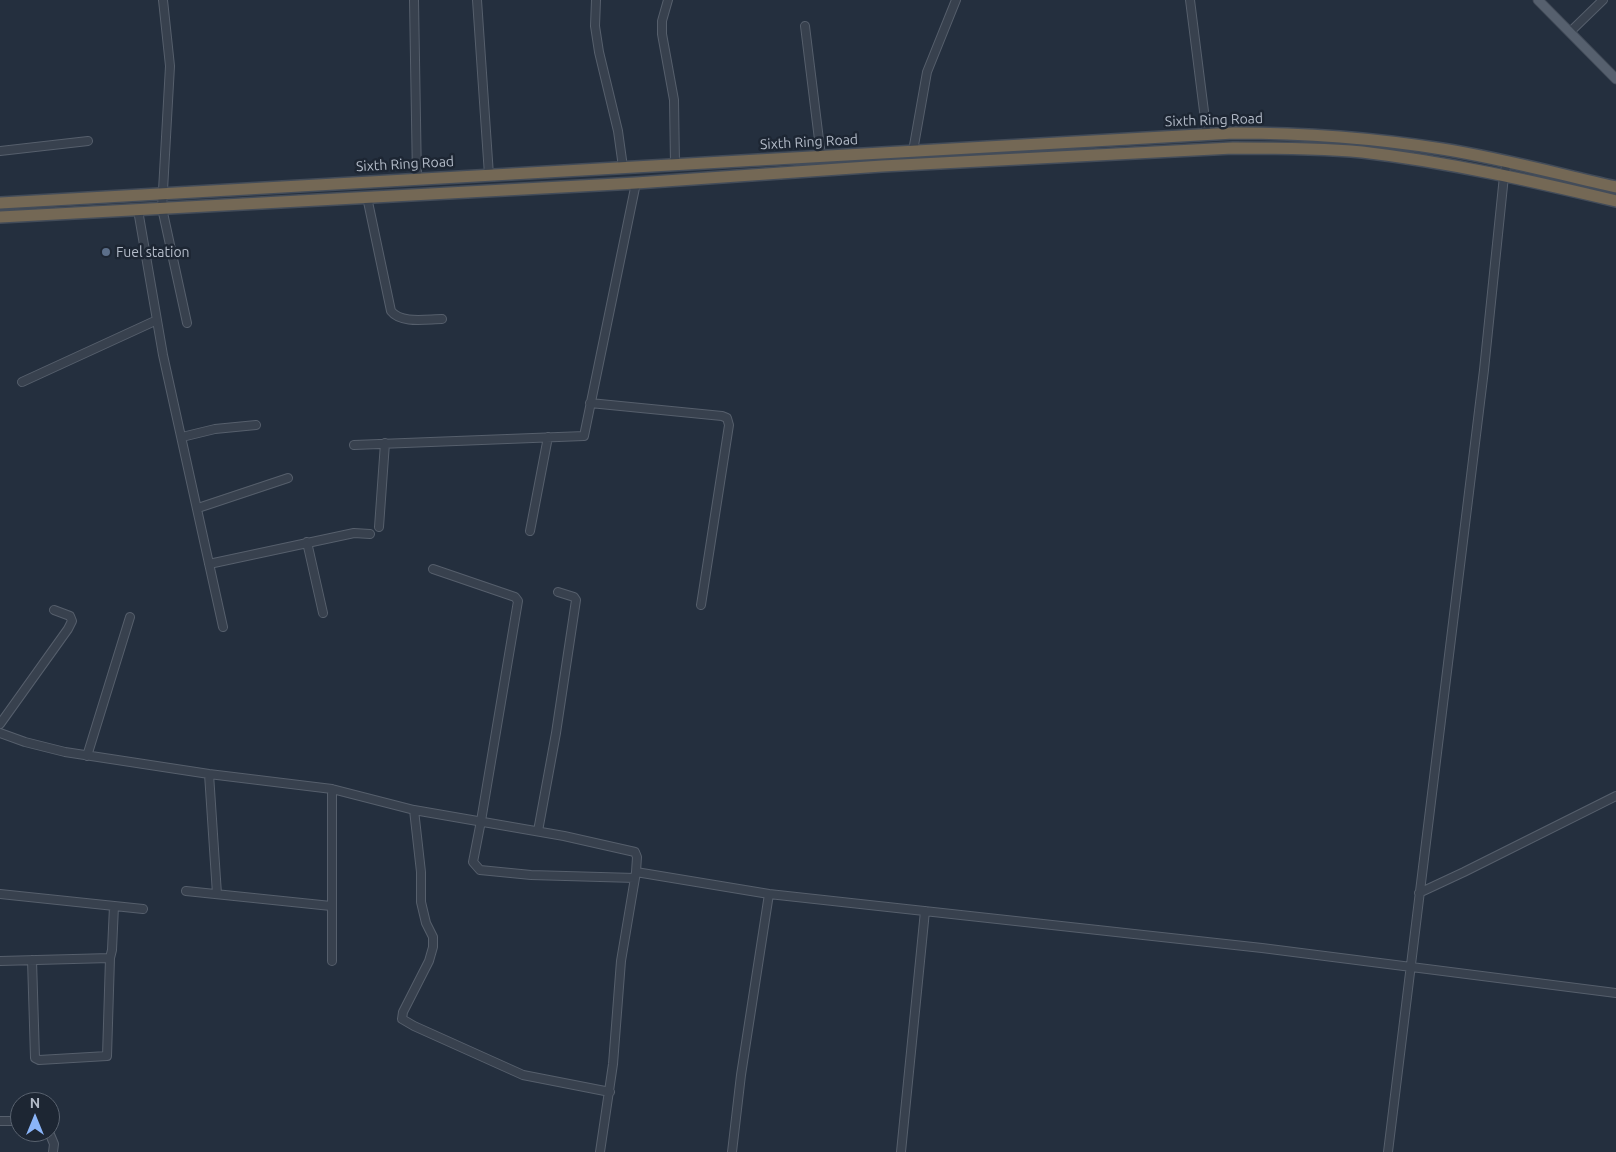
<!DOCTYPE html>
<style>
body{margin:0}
#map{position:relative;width:1616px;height:1152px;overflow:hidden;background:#242f3e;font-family:Ubuntu,sans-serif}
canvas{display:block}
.north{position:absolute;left:10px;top:1092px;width:50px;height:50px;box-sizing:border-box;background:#1d2633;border:1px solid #59626f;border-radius:50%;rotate:0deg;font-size:14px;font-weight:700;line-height:20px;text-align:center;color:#b4bcc9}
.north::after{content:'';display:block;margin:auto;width:18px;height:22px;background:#8ab4f8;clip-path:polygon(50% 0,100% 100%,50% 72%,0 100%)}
</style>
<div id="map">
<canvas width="1616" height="1152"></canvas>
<div class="north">N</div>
</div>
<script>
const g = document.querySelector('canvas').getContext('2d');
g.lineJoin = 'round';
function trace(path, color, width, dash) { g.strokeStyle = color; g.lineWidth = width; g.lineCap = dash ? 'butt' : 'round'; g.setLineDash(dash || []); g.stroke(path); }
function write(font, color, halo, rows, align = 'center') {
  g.font = font + ' Ubuntu,sans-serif'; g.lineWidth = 5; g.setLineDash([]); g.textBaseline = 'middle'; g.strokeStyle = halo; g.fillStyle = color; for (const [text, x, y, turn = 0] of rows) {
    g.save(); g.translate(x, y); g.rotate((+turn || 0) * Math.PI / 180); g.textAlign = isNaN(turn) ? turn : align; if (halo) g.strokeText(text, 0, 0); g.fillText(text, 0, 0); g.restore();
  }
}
const minor = new Path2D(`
 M163,0L170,66L162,208L187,323
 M414,0L417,179
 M477,0L489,175
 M596,0L595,26L599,52L618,131L623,167
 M668,0L662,21V34L674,100L675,164
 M1190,0L1207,135
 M805,26L821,156
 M1570,32L1603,0
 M0,151L88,141
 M913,151L927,72L956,0
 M367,197L391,311C401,324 427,319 442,319
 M138,210L163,355L223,627
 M22,382L157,320
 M590,403L722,416L727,418L729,425L701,605
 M182,437L215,429L256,425
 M354,445L584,436L636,183
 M198,508L288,478
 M379,527L385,443
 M530,531L548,437
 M307,542L323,613
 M209,564L354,533L370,534
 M433,569L515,597L518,601L481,821L473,862L480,870L531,875L635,878
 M0,724L68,629L72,621L70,616L54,610
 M0,733L25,742L65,752L209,774L332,789L414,810L564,836L635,852L637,857L636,872L621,961L613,1064L600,1152
 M87,756L130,617
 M209,774L217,894
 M414,810L421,872V902L426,923L433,937V947L429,961L403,1012L402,1019L414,1026L523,1075L610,1092
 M538,831L556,733L576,600L574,597L558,592
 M636,872L769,894L1262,948L1616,993
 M186,891L331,906
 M1419,893L1464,872L1616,796
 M0,894L143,909
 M32,960L35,1058L39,1060L107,1056L110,958L112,950L114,906
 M0,961L110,958
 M332,961V789
 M0,1121H20
 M49,1132L54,1144L53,1152
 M732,1152L741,1075L769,894
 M901,1152L925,911
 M1388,1152L1484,370L1504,176L1507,162`);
const major = new Path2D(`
 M1538,0L1616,79`);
const highway = new Path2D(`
 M0,203L1234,133C1304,133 1373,138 1442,149C1500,158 1558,174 1616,187
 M0,217L636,183L882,166L1233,148C1276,148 1320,148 1362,152C1448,162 1532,181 1616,201`);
trace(minor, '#565f6c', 10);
trace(major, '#414a57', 11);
trace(highway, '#434c59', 14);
trace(minor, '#38414e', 8);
trace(major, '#56606e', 9);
trace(highway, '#746855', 11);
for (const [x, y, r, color] of [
 [106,252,5,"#5c6f8a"]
]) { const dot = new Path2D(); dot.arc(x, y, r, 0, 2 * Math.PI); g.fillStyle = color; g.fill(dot); trace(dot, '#1d2633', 2); }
write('14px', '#b4bcc9', '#1d2633', [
 ["Sixth Ring Road",1214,120,-2],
 ["Sixth Ring Road",809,142,-3],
 ["Sixth Ring Road",405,164,-3]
]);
write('14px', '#b4bcc9', '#1d2633', [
 ["Fuel station",116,252]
], 'left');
</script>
